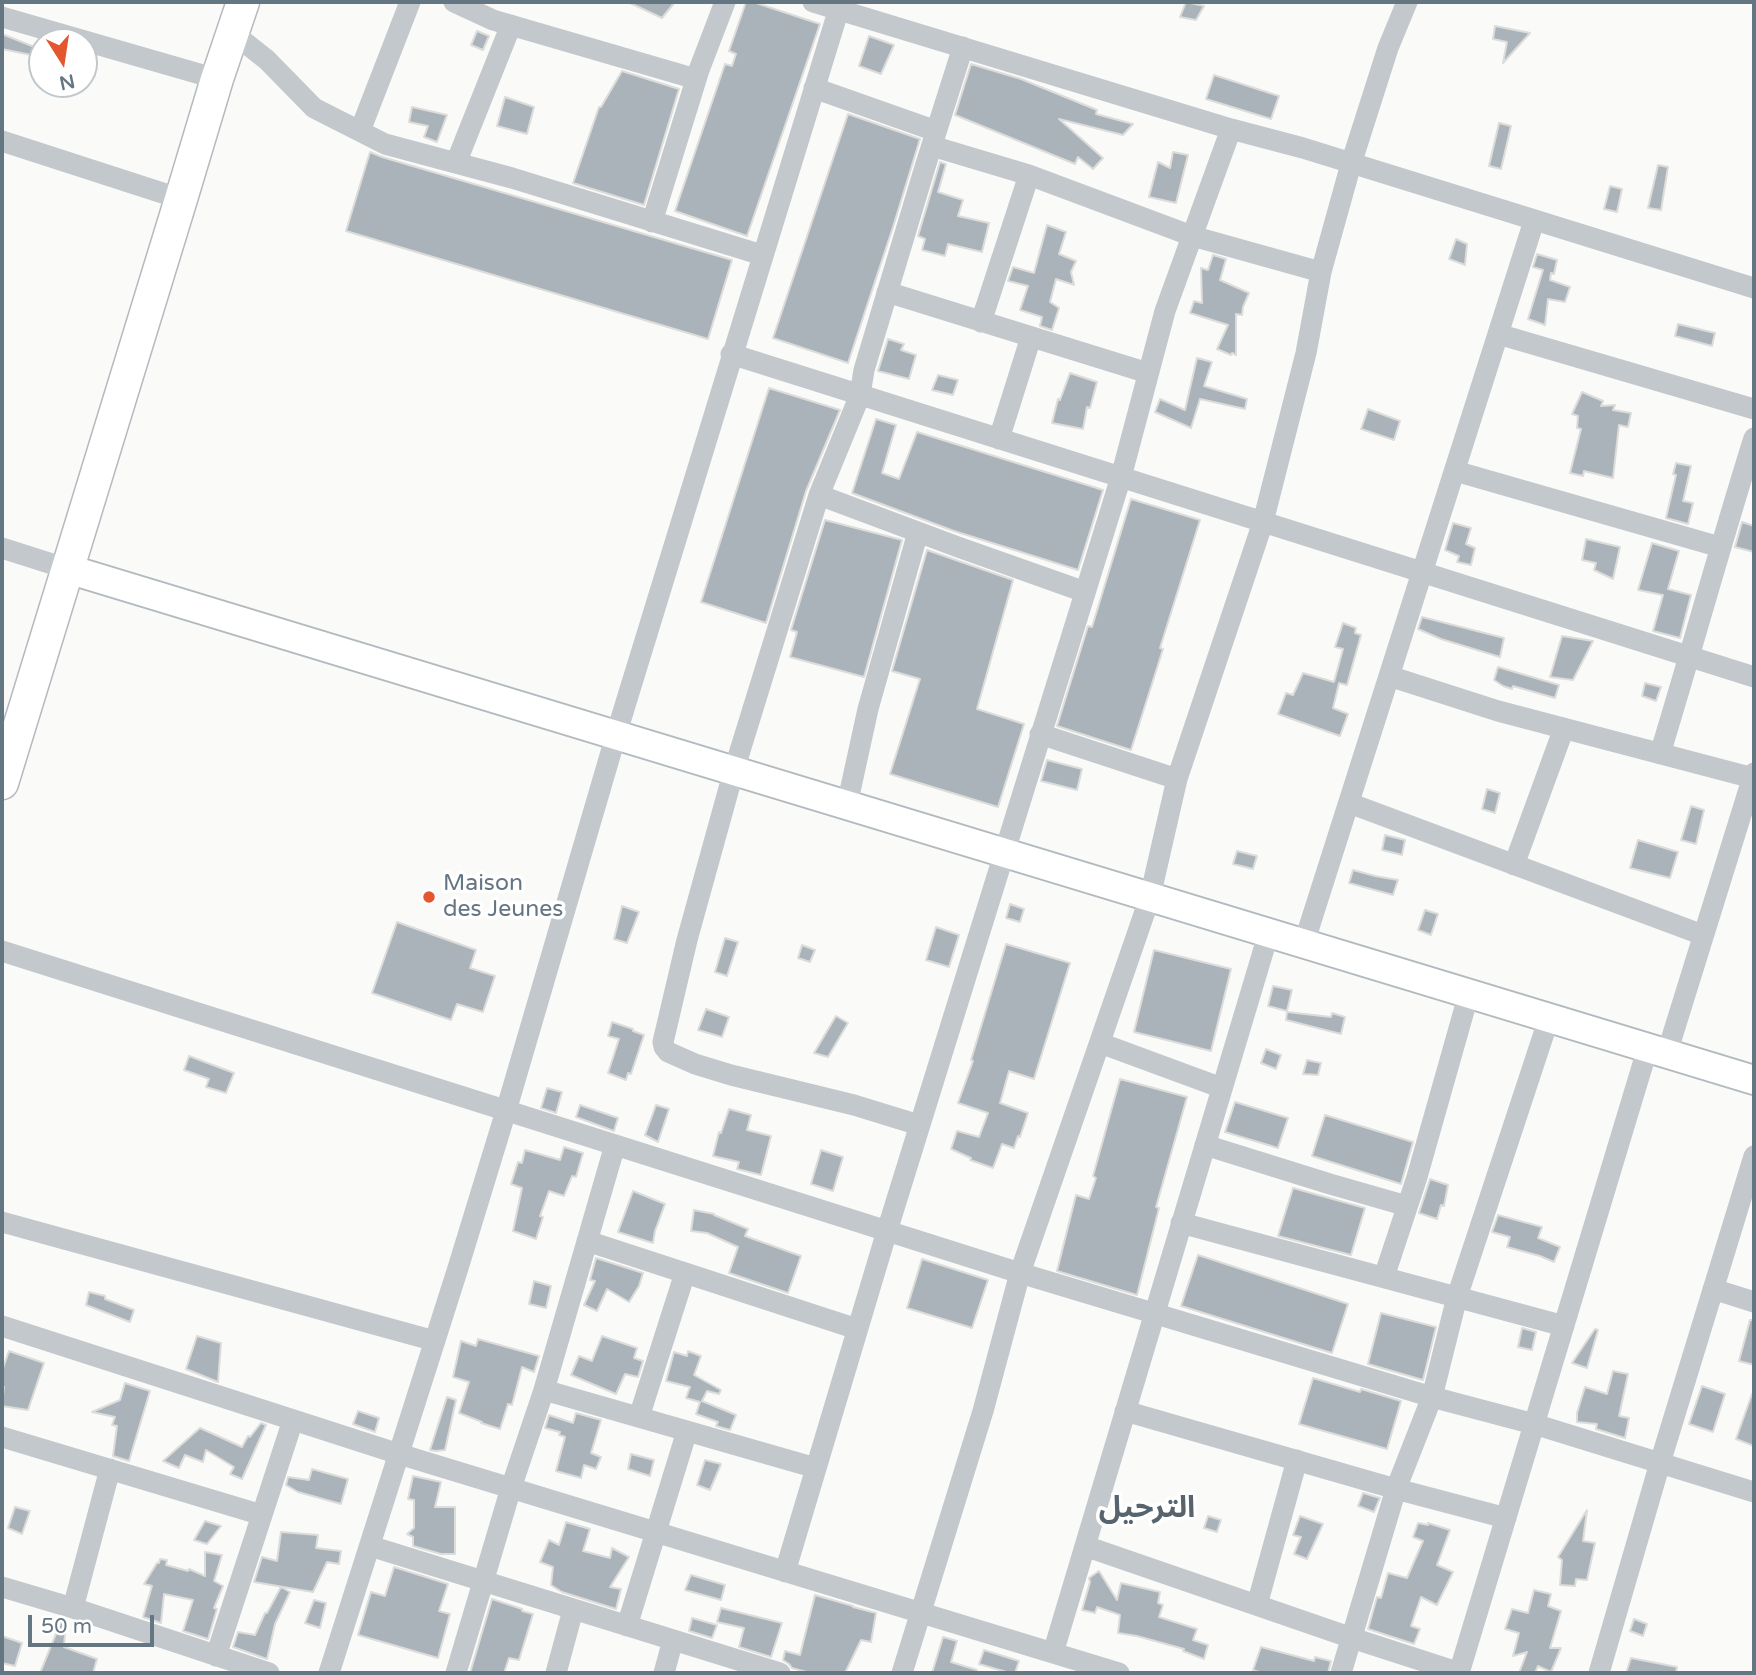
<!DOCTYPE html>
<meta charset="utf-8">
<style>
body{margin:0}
#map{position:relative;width:1756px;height:1675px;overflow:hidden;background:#fafaf8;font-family:"Varela Round",sans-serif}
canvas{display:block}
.frame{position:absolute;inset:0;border:4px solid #657683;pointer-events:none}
.north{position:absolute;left:28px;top:28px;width:70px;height:70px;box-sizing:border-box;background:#fff;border:2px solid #c1c8cd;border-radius:50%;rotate:168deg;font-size:19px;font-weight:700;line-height:28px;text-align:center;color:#657683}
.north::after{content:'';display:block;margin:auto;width:24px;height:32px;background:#e4572e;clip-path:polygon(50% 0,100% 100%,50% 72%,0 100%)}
.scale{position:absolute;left:28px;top:1615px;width:126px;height:32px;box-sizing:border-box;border:4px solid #657683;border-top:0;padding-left:9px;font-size:21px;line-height:24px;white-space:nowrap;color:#657683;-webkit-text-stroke:5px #fff;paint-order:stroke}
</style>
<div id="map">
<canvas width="1756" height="1675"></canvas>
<div class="frame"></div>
<div class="north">N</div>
<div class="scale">50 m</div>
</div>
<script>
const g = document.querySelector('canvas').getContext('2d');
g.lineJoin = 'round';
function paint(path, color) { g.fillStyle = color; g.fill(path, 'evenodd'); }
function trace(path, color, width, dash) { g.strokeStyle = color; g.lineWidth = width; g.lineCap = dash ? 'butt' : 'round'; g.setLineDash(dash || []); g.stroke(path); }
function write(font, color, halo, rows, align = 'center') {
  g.font = font + ' "Varela Round","Noto Sans Arabic",sans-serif'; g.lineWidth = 7; g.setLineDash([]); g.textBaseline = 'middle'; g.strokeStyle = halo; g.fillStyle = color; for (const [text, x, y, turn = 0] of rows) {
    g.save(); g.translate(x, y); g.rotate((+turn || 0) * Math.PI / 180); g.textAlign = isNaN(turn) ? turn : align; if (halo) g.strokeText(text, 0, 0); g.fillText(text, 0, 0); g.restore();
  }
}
const building = new Path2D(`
 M628,2H675L662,18Z
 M746,2H753L820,24L747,236L675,211L725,64L732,66L736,54L729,51Z
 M1186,2L1204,6L1196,20L1180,17Z
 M1495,26L1530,33L1503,63L1507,42L1493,39Z
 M477,31L489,36L483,50L471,45Z
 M2,34L42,50L41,57L2,49Z
 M869,36L894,45L881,74L859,66Z
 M971,64L1021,79L1097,110L1096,114L1133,124L1123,135L1059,119L1103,158L1093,169L1078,157L1075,164L955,115Z
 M622,71L679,89L644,205L573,183L599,107H601Z
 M1214,75L1279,96L1271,119L1206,99Z
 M505,97L534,107L527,134L497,126Z
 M412,107L447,115L437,142L424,137L428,126L409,122Z
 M848,114L920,139L893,227L848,363L773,338Z
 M1499,123L1511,126L1501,169L1489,166Z
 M370,152L382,157L732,260L708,339L346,231Z
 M1173,152L1188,155L1176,203L1149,197L1158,162L1170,168Z
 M940,162L946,164L938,192L963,200L958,216L989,223L982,252L948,244L945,256L922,250L925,239L918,236Z
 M1658,165L1668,167L1661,210L1648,208Z
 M1610,186L1622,189L1617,212L1604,209Z
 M1047,225L1066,232L1059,254L1076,261L1071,272L1074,285L1056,279L1050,302L1059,308L1052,330L1040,326L1042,317L1020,310L1028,286L1008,281L1013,267L1034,273Z
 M1456,239L1467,244L1465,265L1449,259Z
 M1537,254L1557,260L1554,274L1551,273L1550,280L1570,287L1565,302L1548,299L1545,325L1528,319L1543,270L1533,267Z
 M1213,255L1226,259L1220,280L1249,293L1243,307L1242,315L1236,314V355L1232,353L1231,355L1217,349L1228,325L1190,313L1194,301L1202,303L1201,268L1208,270Z
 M1678,324L1715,333L1712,346L1675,336Z
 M888,339L904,344L901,350L916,355L909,379L878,371Z
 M1197,358L1212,362L1204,386L1247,399L1245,409L1200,399L1191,428L1155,412L1160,399L1185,410Z
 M1070,373L1097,382L1090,408L1087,407L1083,429L1052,423L1058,399L1060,400Z
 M938,375L958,380L953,395L932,390Z
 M769,388L840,410L806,491L766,623L701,602Z
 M1582,392L1603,401L1601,406L1615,405L1613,410L1631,413L1628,427L1619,425L1613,478L1584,471L1583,476L1570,473L1581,429L1577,428L1578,416L1572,414Z
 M1368,409L1400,421L1394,440L1361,429Z
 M876,419L896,425L882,473L899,479L917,432L1103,490L1078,570L954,531L852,493Z
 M1676,463L1691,466L1683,501L1693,503L1688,524L1666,518L1676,475L1673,474Z
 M1131,499L1200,520L1160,648L1163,649L1131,750L1057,726L1088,626L1092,627Z
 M825,520L902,540L864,677L790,657L797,632L791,630Z
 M1742,522L1754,526V552L1735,547Z
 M1453,523L1471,528L1466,544L1475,548L1471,565L1457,562L1459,556L1445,550Z
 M1586,539L1620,547L1613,579L1594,570L1596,563L1582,560Z
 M1652,543L1679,551L1668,589L1691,595L1680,638L1653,631L1663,595L1638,590Z
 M927,550L1013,580L977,709L1024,724L998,807L890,774L920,679L892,671Z
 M1422,617L1504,638L1500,657L1441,639L1418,629Z
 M1343,623L1356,628L1355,633L1361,635L1347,685L1339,683L1333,708L1348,714L1340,736L1278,714L1286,693L1293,695L1303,673L1334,682L1343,649L1335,647Z
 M1562,636L1593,641L1573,680L1550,677Z
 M1498,667L1559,685L1555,698L1513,686L1512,689L1503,686L1494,680Z
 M1645,683L1661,687L1656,701L1642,696Z
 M1047,760L1082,769L1077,790L1041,781Z
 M1487,789L1500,793L1495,813L1482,809Z
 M1691,806L1704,810L1696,844L1681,840Z
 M1385,835L1405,840L1402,855L1382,850Z
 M1638,840L1678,852L1670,878L1630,868Z
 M1237,851L1257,856L1253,869L1233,864Z
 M1353,870L1375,876L1398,880L1393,895L1349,883Z
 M1010,904L1024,909L1020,922L1006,918Z
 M622,906L639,912L627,943L614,939Z
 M1425,910L1438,914L1431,935L1418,930Z
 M397,922L476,950L470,968L495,976L483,1012L457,1004L451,1020L372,993Z
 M936,927L959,935L949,967L926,960Z
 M725,938L738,942L727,976L715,972Z
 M1006,944L1070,963L1034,1079L1009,1071L1000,1103L1028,1113L1020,1137L1018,1136L1014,1148L1002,1144L993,1168L970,1160L971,1158L951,1149L957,1131L979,1137L988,1113L958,1103L973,1061L971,1060Z
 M802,945L815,950L810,962L798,958Z
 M1154,950L1231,969L1211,1051L1134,1032Z
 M1273,986L1292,990L1287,1011L1268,1006Z
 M706,1009L729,1017L722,1037L698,1030Z
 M1287,1012L1331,1017L1332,1013L1345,1017L1341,1034L1286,1020Z
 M836,1016L848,1023L828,1057L814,1053Z
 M612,1022L633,1029V1031L644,1035L631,1074L628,1073L626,1080L608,1073L619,1039L608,1036Z
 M1266,1049L1281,1055L1276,1069L1261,1063Z
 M189,1056L234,1073L226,1093L206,1087L209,1079L184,1070Z
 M1307,1060L1321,1063L1318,1075L1303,1074Z
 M1120,1079L1187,1097L1156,1207L1159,1208L1137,1295L1057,1271L1076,1195L1089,1199L1096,1178L1093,1176Z
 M547,1088L562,1092L556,1113L541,1108Z
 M1235,1102L1288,1118L1278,1148L1225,1132Z
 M580,1105L618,1118L614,1131L576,1117Z
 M656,1105L669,1109L658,1142L645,1135Z
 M729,1109L751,1115L747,1130L771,1136L761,1175L737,1169L739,1162L713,1156L719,1132L721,1133Z
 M1325,1115L1413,1142L1401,1184L1312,1156Z
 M564,1147L583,1153L576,1177L572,1176L564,1196L549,1191L540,1216L543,1217L536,1239L513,1231L522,1188L511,1184L518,1162L522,1163L525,1150L560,1160Z
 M821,1150L843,1157L833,1191L811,1184Z
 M1430,1179L1448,1185L1444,1206L1441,1205L1437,1219L1419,1213Z
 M1293,1188L1365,1208L1351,1255L1278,1236Z
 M633,1191L665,1204L655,1231L653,1243L618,1232Z
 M694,1210L714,1214V1215L748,1229L745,1236L801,1256L788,1293L729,1273L738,1247L707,1233L691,1231Z
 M1498,1215L1542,1227L1538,1238L1560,1247L1554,1262L1540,1256L1507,1247L1510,1237L1492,1232Z
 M1198,1255L1348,1304L1332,1353L1181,1306Z
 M596,1258L643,1273L639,1286L629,1302L607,1289L597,1311L584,1305L595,1281L590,1280Z
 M922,1259L988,1280L972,1328L907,1308Z
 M534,1281L551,1286L546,1308L529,1304Z
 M89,1292L105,1296V1299L134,1310L130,1322L86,1305Z
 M1381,1313L1436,1327L1423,1380L1368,1364Z
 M1750,1320H1754V1365L1739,1361Z
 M1522,1328L1536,1332L1532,1350L1518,1347Z
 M1595,1329L1598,1330L1587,1368L1572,1363Z
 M197,1336L221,1343L218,1382L186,1369Z
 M602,1336L637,1348L634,1358L643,1361L638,1377L625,1374L616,1394L571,1375L579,1356L592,1361Z
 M478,1339L539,1356L534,1372L522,1367L512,1405L508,1404L500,1429L481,1423L482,1422L459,1413L469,1382L453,1377L461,1341L476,1346Z
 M9,1351L44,1363L28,1410L2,1406L4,1387L2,1386V1371Z
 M688,1351L701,1356L694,1375L721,1390L719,1394L707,1391L702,1401L736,1415L730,1430L716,1426L718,1422L696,1414L700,1402L686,1398L690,1387L666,1381L674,1352L687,1356Z
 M1613,1371L1628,1374L1619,1416L1629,1418L1625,1438L1596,1429L1597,1424L1577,1422V1413L1585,1387L1607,1394Z
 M1313,1378L1360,1392L1361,1389L1401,1401L1387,1449L1299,1424Z
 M125,1383L150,1391L129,1461L113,1456L117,1426L112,1425L115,1417L92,1412L120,1400Z
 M1702,1386L1725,1394L1713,1432L1689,1424Z
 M1752,1394H1754V1446L1736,1439Z
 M447,1397L456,1400L445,1450L436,1451L430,1450Z
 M358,1411L379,1418L375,1432L353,1424Z
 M576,1413L601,1420L591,1453L601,1457L596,1469L584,1465L581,1478L556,1471L565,1437L559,1435L560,1432L545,1428L549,1415L573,1423Z
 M261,1423L266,1425L242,1479L230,1474L234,1467L206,1450L203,1462L185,1455L179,1468L163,1461L200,1428L242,1447L248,1436L250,1437Z
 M631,1454L654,1460L650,1476L628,1469Z
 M705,1460L721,1464L710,1490L697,1485Z
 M312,1469L348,1479L341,1504L298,1492L286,1485L288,1477L309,1480Z
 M413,1476L441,1482L435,1507H455V1554H441L413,1546V1537L407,1534L414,1528V1500L408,1499Z
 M1363,1493L1380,1498L1374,1512L1358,1506Z
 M15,1507L30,1511L22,1534L8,1528Z
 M1587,1510L1583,1541L1595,1543L1587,1580L1576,1579L1575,1586L1560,1585L1562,1560L1558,1557Z
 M1208,1516L1221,1520L1217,1532L1204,1528Z
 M1300,1516L1323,1524L1307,1559L1294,1554L1301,1537L1293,1535Z
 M205,1521L221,1526L207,1544L194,1540Z
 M566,1522L590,1529L583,1551L610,1558L612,1548L629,1557L610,1587L621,1589L616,1609L562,1592L551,1585L553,1567L540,1562L549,1540L559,1545Z
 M1418,1523L1428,1525V1523L1450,1530L1437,1565L1453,1572L1437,1605L1421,1597L1411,1626L1420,1629L1414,1644L1368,1629L1377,1597L1381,1598L1388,1573L1407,1578L1423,1541L1413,1537Z
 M281,1532L318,1535L316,1548L341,1551L339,1564L327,1562L313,1592L254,1582L262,1557L277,1561Z
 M205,1552L222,1555L214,1581L223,1586L214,1608L217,1609L208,1639L183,1631L193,1600L164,1594L161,1623L143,1617L152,1586L144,1584L157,1563H159L160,1559L167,1560L166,1565L188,1571L189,1569L205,1576Z
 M394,1567L448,1584L439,1611L450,1614L438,1658L358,1635L371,1592L385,1596Z
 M1099,1571L1117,1600L1121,1583L1160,1592L1158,1603L1163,1605L1159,1617L1197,1629L1193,1640L1208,1645L1204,1659L1183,1651L1184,1649L1137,1636L1118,1633L1120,1615L1097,1607L1095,1613L1082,1610L1090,1582L1089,1578Z
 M691,1575L725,1585L721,1600L685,1590Z
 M281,1587L290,1592L275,1624L267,1659L233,1647L238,1632L255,1635L265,1613H267Z
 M1534,1590L1551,1594L1548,1606L1561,1611L1550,1648H1561L1551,1672L1538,1666L1535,1673H1519L1527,1652L1513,1656L1519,1633L1505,1629L1512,1609L1528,1613Z
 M815,1595L853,1606V1607L876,1613L871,1642L861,1640L845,1673H810L792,1668L789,1664L783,1660L785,1651L800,1655Z
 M492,1599L522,1609V1611L533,1614L519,1660L509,1658L504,1673H470Z
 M314,1600L326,1603L320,1628L305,1623Z
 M721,1608L782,1623L771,1657L739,1647L744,1628L717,1622Z
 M692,1618L717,1625L712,1638L689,1631Z
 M62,1619L66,1620L64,1647L97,1659L93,1673H40Z
 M1634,1619L1647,1624L1643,1636L1630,1631Z
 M2,1636L22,1643L15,1666L2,1663Z
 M943,1637L957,1641L951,1662L977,1670L976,1673H932Z
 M1261,1647L1314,1661L1315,1657L1331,1661L1328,1673H1262L1253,1670Z
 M984,1650L1019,1661L1015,1673H1010L979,1664Z
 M1631,1658L1677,1667L1676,1673H1626Z`);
paint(building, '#aab3b9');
trace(building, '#dcdcda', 2);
const secondary = new Path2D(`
 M68,569L1754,1080`);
const primary = new Path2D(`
 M2,783L181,199L217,79L243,2`);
trace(secondary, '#b3babf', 32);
trace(primary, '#b5babe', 35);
trace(new Path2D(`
 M454,2L493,20L696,79
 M813,2L1231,129L1303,148L1754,288
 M2,17L217,79
 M233,33L267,60L314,108L385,144L512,178L762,255
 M814,88L936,131
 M360,131L410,2
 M2,141L181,199
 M932,146L1029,175L1192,236L1321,272
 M456,163L511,25
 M652,222L699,70L725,2
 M887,292L1148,373
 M981,322L1029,175
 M1498,334L1754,409
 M731,354L1754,677
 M999,439L1031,337
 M1455,471L1720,547
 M819,495L958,547L1085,592
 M2,548L68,569
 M1389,676L1498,711L1753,778
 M1040,734L1177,779
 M1660,754C1692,649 1721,543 1754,438
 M1349,803L1703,935
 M847,805L868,709L918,532
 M1514,865L1564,728
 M1304,943L1534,221
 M2,951L1020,1273L1432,1397L1534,1424L1754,1492
 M1100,1043L1222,1088
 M1667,1053L1754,773
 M919,1125L854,1105L731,1075L695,1064L668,1052L664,1047L663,1042L687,940L734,770L819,495L860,395L864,370L925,167L963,47
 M1205,1145L1330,1184L1407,1206
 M2,1222L435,1341
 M1181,1223L1564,1326
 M587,1241L857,1329
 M1384,1277L1417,1177L1469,993
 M1713,1289L1754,1302
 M2,1326L399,1454L1119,1673
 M544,1390L816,1468
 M1125,1411L1396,1489L1506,1518
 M639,1417L685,1273
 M2,1437L262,1515
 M370,1546L780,1673
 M1085,1546L1352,1638L1460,1673
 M785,1572L887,1231L1121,477L1165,311L1231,129
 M2,1587L73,1608L269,1673
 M1257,1605L1297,1460
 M73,1608L110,1469
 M627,1626L687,1431
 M1053,1653L1269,932
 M216,1656L293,1420
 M329,1673L458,1268L506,1111L616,735L841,2
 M456,1673L511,1488L544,1390L615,1145
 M556,1673L573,1610
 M664,1673L673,1640
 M902,1673L983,1411L1020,1273L1150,897L1177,779L1263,522L1306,353L1321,272L1351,164L1388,48L1407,2
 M1341,1673L1396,1489L1432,1397L1457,1297L1549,1018
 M1459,1673L1648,1047
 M1599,1673L1660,1463L1754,1156`), '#c3c8cc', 21);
trace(secondary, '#fff', 28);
trace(primary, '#fff', 32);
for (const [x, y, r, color] of [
 [429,897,7,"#e4572e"]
]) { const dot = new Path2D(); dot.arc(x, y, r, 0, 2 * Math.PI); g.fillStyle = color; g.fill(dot); trace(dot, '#fff', 2.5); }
write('23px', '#657683', '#fff', [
 ["Maison",443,884],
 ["des Jeunes",443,910]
], 'left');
write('bold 30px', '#57646e', '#fff', [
 ["الترحيل",1147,1509]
]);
</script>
